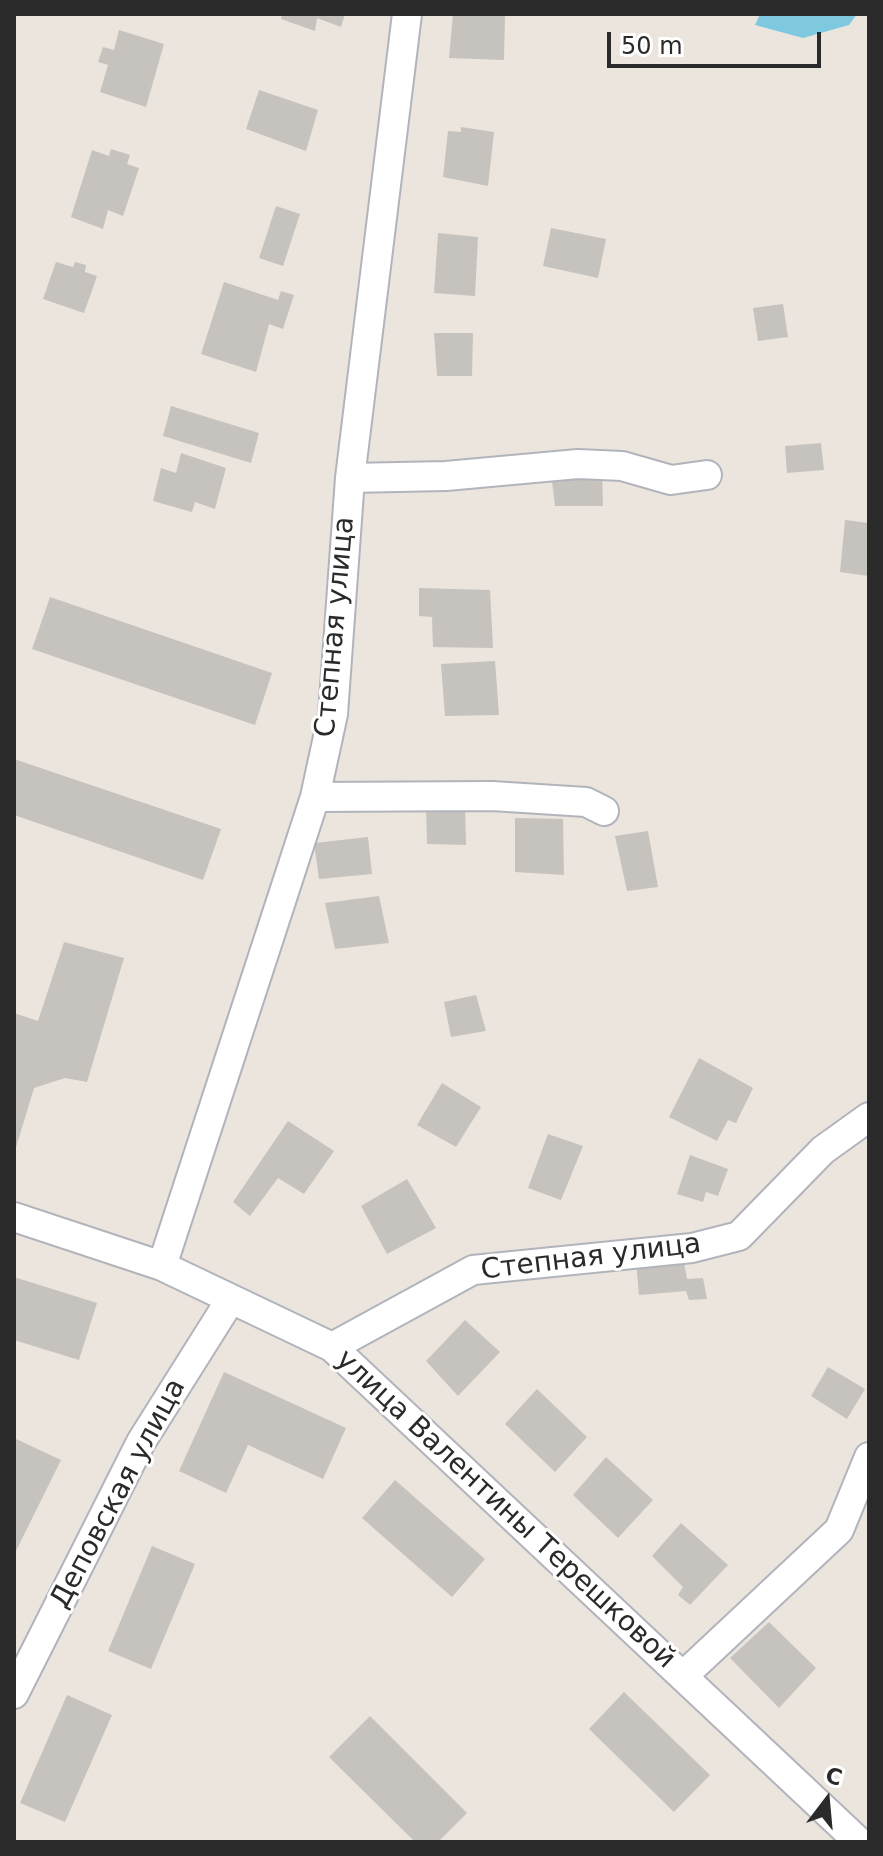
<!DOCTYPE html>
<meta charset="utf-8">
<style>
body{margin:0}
#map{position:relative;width:883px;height:1856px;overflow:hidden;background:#ebe5de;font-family:"DejaVu Sans",sans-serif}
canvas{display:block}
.frame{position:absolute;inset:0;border:16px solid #2a2a2a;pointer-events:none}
.north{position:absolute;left:787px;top:1760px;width:80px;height:80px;-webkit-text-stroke:6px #fff;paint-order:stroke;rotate:16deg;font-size:22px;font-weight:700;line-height:32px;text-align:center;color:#2a2a2a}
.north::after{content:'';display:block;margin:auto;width:28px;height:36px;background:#2a2a2a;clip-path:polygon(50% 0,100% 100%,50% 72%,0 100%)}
.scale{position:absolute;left:607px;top:32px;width:214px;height:36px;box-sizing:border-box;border:4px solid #2a2a2a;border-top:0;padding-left:10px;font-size:24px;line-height:28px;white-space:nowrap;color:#2a2a2a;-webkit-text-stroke:6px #fff;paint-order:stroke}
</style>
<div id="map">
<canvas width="883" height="1856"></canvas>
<div class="frame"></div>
<div class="north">С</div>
<div class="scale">50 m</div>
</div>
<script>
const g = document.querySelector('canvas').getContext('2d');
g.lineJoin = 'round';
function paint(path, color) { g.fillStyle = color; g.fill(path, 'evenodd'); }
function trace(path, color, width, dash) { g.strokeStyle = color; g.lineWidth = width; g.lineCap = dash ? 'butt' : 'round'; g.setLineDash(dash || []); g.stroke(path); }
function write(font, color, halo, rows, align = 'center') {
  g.font = font + ' "DejaVu Sans",sans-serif'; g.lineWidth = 6; g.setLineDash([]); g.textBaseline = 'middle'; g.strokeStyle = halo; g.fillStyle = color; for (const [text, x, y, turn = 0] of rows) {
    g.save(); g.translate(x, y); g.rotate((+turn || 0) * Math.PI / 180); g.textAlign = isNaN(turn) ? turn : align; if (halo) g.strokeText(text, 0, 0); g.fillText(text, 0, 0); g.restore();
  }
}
paint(new Path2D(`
 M760,14H857L849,25L803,38L755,25Z`), '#7ec9e0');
paint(new Path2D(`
 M282,14H345L341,27L317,18L315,31L281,19Z
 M453,14H505L504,60L449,58Z
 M119,30L164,44L146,107L100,92L108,65L98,62L103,47L114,50Z
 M259,90L318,110L306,151L246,129Z
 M461,127L494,132L488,186L443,177L448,131L461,132Z
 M111,149L130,155L127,164L139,168L123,216L108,210L103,229L71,217L92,150L109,156Z
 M276,206L300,214L283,266L259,258Z
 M551,228L606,239L598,278L543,266Z
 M438,233L478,237L475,296L434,293Z
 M56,262L73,267L75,262L86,265L85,272L97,276L84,313L43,299Z
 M224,282L278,300L281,291L294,295L283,329L269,324L256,372L201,354Z
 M783,304L788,337L758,341L753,308Z
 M434,333H473L472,376H437Z
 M171,406L259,433L251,463L163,436Z
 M821,443L824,470L787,473L785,446Z
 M181,453L226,468L215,509L195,502L192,512L153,501L161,468L176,473Z
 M602,472L603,506H555L551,473Z
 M845,520L869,523V576L840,572Z
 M419,588L490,590L493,648L433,647L432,617L419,616Z
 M50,597L272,673L255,725L32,649Z
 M495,661L499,715L445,716L441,664Z
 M14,759L221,829L203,880L14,815Z
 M426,804H465L466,845L427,844Z
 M515,818L563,819L564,875L515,872Z
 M648,831L658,887L627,891L615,836Z
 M368,837L372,874L319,879L314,843Z
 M379,896L389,943L335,949L325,903Z
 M64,942L124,958L87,1082L65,1078L34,1088L14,1154V1013L38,1021Z
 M476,995L486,1031L451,1037L444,1002Z
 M699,1058L753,1088L736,1123L728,1120L717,1141L669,1117Z
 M442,1083L481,1107L456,1147L417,1125Z
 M288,1121L334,1151L304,1194L278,1178L250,1216L233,1202Z
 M548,1134L583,1146L561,1200L528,1188Z
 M690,1155L728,1169L718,1196L706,1192L703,1202L677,1194Z
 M407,1179L436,1228L387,1254L361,1206Z
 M683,1257L687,1279L703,1278L707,1299L689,1300L686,1291L639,1295L636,1262Z
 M14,1277L97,1303L79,1360L14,1340Z
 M465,1320L500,1352L458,1396L426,1361Z
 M828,1367L865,1389L847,1419L811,1396Z
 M224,1372L346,1428L323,1479L248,1445L226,1493L179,1471Z
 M537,1389L587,1437L555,1472L505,1424Z
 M14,1438L61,1460L14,1555Z
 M606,1457L653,1500L618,1538L573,1495Z
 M395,1480L485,1559L452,1597L362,1518Z
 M681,1523L728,1565L690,1605L678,1595L683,1587L652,1556Z
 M152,1546L195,1564L151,1669L108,1651Z
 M769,1622L816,1668L779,1708L730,1658Z
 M624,1692L710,1775L674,1812L589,1729Z
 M67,1695L112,1715L65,1822L20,1803Z
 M370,1716L467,1813L438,1842H415L329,1757Z`), '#c6c2bd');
const minor = new Path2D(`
 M350,478L446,476L578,464L622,466L671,480L707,475
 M315,797L492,796L586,802L604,811
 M14,1217L162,1266L332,1347L859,1842
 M162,1266L315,797L333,714L350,478L407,14
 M332,1347L473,1270L692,1248L739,1236L823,1150L869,1117
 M683,1676L839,1530L869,1457
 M14,1694L141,1442L231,1299`);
trace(minor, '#b2b4bc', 32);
trace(minor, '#fff', 28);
write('28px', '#2a2a2a', '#fff', [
 ["Степная улица",336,627,-85],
 ["Степная улица",591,1258,-7],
 ["Деповская улица",119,1494,-62],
 ["улица Валентины Терешковой",505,1510,43]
]);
</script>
